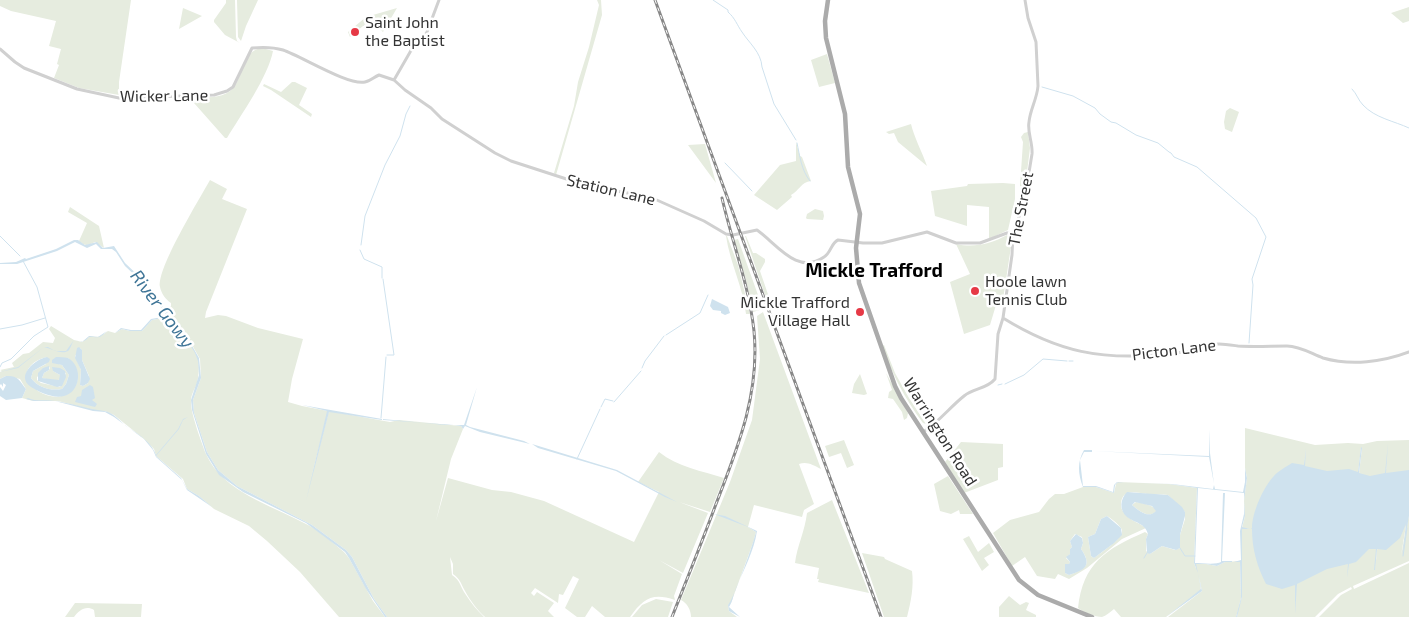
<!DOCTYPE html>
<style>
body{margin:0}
canvas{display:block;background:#fff}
</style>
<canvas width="1409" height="617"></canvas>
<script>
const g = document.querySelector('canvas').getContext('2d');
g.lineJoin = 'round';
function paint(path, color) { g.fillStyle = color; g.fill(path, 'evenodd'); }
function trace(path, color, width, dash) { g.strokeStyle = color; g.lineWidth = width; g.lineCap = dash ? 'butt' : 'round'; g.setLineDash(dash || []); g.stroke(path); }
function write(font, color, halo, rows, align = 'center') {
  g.font = font + ' "Exo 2",sans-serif'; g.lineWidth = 5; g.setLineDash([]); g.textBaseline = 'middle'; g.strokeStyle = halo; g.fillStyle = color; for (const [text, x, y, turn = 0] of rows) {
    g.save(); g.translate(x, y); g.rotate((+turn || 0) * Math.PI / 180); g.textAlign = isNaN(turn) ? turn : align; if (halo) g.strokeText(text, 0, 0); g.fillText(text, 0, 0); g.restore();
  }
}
paint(new Path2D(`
 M0,0H131L119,82V95L79,88L54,78L59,65L57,64L61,49L49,46L56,21L11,11L0,6Z
 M226,0H235L236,37L237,41L240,43L225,35L214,22V20L226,3Z
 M237,0H258L246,26L241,41L238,37Z
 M597,0H601L602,15L556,175L554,173L574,106L578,82L589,47L599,5Z
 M1409,7V21L1403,23L1391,13Z
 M183,8L202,16L179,29Z
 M397,8L383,32L373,24L363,26L350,37L348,32L366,17Z
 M262,48L273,51C268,77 241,115 227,138H225L194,103V99C206,96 220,99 230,91C244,81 241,50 262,48Z
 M827,54L835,83L819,87L811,60Z
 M292,82H295L307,88L299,105L312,114L311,117L271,90L263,86L264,84L281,92Z
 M1230,108L1239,112L1232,132L1225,129L1224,122L1226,111Z
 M911,124C914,137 922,152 927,166L898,142L894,133L889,134L886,132Z
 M1028,132L1030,148L1025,188L1020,186L1023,142L1021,137L1024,133Z
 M796,142L800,156L802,157L811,181C801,182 799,191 791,195L792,197L777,210L754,195L780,165L796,161Z
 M705,144L716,183L688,145Z
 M210,180L227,189L222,199L247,209L206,312L205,318L218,315L226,316L258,328L303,339L292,379L288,402L302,406L328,411L311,479L329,411L390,422L399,420L461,426L463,429L451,459L436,521L448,478L492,490L511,492L544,501L634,542L659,492L638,482L659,452C678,467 702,471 724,478L710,512L679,502L708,513L683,573L659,560L682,574L674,596L675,600C652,592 643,599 630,617H605L592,606L585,617H577L565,608L579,579L573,576L563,595L559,594L558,603L535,588L531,593L534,596L537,592L554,603L548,611L554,617H485C477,610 470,600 465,591C460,582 461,580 453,574V564L450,557L452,575C461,581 460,587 466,595C471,603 477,610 484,617H387L374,599L352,557L346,550L312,525L237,486L218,470L207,452L194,413L193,400L201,378L200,359L183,329L166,311L171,306V303C166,300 161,293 160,287C157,268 199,200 210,180Z
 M1003,183L1015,184V199L1008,230L989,239V207L967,205V226L935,216L931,191L967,186L968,184Z
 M70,207L99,226L104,248L95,242C87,246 85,246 79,241L87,223L68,212Z
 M815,209L823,211L824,216L823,220L807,219L806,218L807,214Z
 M1007,235L1011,237L1012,240L1002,306L996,305L990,325L964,334L950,282L970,274L956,244C974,248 991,244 1007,235Z
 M726,236H727L738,265L750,314H746C743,287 730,263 726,236Z
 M745,236H746L753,253H756L765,259V262L760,271L772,306L769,307Z
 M738,239L763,309L753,312L746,280L734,240Z
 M763,312L821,469C813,465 807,461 799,464L814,504L804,510L802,517L754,505L748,527L756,532L754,540L731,603L728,605L729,611L737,617H691C691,610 687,603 681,600L730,482L752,420L760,359L757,316Z
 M167,317C178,320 194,348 198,359C199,365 199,372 198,378C197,387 190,394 191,403C191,414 202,444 206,454C223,492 271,505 304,523C319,530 332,542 344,552L349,558L373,601L385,617H339L300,572L267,541L249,526L214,509L199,496L187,489L183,479L156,456L154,449L144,439L114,415L105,411H97L58,401H33L22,398L26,389L20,379L6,376L0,379V372L2,371L0,370L14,367L12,363L23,354L29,353L43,342L53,343L55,338L49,329L51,326L74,340L82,342L90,336C99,338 101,336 108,331L115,333L122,329L130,331H142L152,320ZM81,348L82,360L89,376L88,383L83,386L80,385L81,370L75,356ZM47,357L46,364L33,371L31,378C38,388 51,391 62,389L66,384L69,375L62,365L52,362L68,358C93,384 64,408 38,391C33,387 29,380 26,375C28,365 37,359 47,357ZM50,367L49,370L44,373L42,378L57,381L60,379V375L53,371L66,373L60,387L41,383L37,380V377Z
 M884,345L895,373L909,398L926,424L923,423C905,399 892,374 882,346Z
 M886,373L908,413L907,418L904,420L902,412L893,399L888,398L889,392L892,390Z
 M860,374L867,394L864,395L852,393L854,384Z
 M1245,428L1315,445L1348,443L1363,444L1377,441L1409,440V506L1398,508L1409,507L1401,556L1409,515V561L1353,586L1354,589L1409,563V617H1319L1341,595L1352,589L1351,587L1338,594L1315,617H1237L1238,610L1236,617H1168L1202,591L1199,577L1201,590L1166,617H1121L1114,609C1110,612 1106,616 1102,617C1095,617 1083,612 1078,608C1083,563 1106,549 1145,532L1148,534L1146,539V551L1150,554L1162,546L1175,550L1180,548V535L1185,519V512L1168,495C1162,494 1155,495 1148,494C1138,493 1121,487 1121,505C1121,509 1123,512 1126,515C1131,521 1140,523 1146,528L1122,539L1087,568L1069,579L1058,574L1055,579L1037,576L1025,557L1012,566L993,533L1010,520L1039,512L1049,499L1055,494H1064L1083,487H1096L1114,493L1116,484L1118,482L1169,484L1197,488L1194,563L1196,568V564H1206L1217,566L1225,562L1240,561L1241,598L1238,610L1242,597V529H1250L1242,528L1245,516L1244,501L1247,478L1245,468ZM1306,448L1299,524H1303L1299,525L1298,534L1295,614L1298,526L1273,529L1251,528L1270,529L1298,524ZM1361,448H1362L1354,516L1380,511L1387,461L1381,511L1396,509L1381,512L1375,570L1380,512L1355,517L1349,554L1353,517L1340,518L1353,515ZM1107,516C1112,519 1120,525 1122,530C1124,538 1100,553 1094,558L1091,556L1088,537L1095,534L1101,519ZM1075,534L1082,537L1083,543L1081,549C1092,565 1086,569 1069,575L1065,573V564L1069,565L1070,562L1066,558L1070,554V549L1072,547L1070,541Z
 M844,440L854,465L847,468L841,453L829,457L825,446Z
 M961,442L1003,444V467L998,468V480L964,493L945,462Z
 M948,476L973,514H960L959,510L951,514L940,511L934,484Z
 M832,500L869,593L818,582L819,579H817L819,568L795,563C797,546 805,531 807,513Z
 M1136,502C1142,503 1154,505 1157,511C1149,519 1139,511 1132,505Z
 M969,536L978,552L989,543L994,552L984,558L989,565L982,571L963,539Z
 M862,553L884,557L885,559L912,571C914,586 911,602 907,617H884Z
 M1009,596L1020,605L1026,602L1029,603L1026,610L1036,615V617H999V607Z
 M656,599L673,602L668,617H632L642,605Z
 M75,603L142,604L141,617H95L94,610C86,605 79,610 74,617H65Z`), '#e6ecdf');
paint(new Path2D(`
 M74,240H78L85,245L97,242L103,248L114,246L125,263L145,282L166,311L179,323L199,358L201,378L193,400L194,413L207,452L218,470L237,486L312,525L346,550L352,557L374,599L387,617H385L366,589L349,558L345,552L306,523L243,492L219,475L206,454L192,410L191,400L199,375L198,361L195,353L180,328L172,318L167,317L152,320L142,331H130L122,329L115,333L107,331C99,339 100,337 89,337C83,343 82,342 74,340C72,343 70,350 68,351C61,355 50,348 44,347L18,368L0,372L18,367L44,347H48L55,351H66L74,340L82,342L89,336L98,337L107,331L115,333L121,328L131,330H141L151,319L167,316L145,285L125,266L116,252L112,249H101L96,244L87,248L75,242L57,251L17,264H0V263L16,262L25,258L26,259L56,249Z
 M712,299L728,307L730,313L725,315L721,313V311L713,310L710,306Z
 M79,347L82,350V360L90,379L88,383L83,386L80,385L81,370L75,358L77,348Z
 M47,357L50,359L49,362L33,371L31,378C38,388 51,391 62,389L66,384L69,375L62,365L52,363V360L56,357C59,357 65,357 68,358C83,366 81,392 64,396C54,399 39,392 31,387C15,376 35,359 47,357Z
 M49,366V370L44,373L42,378L59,380L60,375L53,371L52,367L60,368L65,371L66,377L62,386L57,387L38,381V373L43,368Z
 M6,376C18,375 20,381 26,389L22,398L6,400L0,396V387L3,391L6,385L3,383V387L1,384L0,385V379Z
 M90,385L93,387L95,398L92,400L97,404L95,407L75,402L77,397L81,396L82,390Z
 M477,387L466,425L470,427L524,441L530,444L480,432L465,426L463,429L461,426L454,425L383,420V419L445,425H464Z
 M28,398C37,402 46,399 55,401C71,403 88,409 104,411C114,412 121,423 129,428C140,435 152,443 156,455L178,429L183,419L188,417L183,420L179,429L156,456L181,478L187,489L199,496L212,507L187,490L182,480L156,457L153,450L144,439L114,417L105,412L93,411L55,401H34L26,399Z
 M302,405L382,419V420L329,412L306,501L327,411Z
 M1210,429V453L1214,484L1209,457L1093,451L1209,456Z
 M1245,439V468L1247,478L1244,501L1245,516L1242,527L1250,529H1242V597L1237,617H1236L1241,598L1240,562H1234L1241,560L1240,531L1244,514V493L1198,488L1195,563C1201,563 1216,565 1221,562L1223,493H1225L1222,561H1232V562H1225L1217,566L1206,564H1196L1202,591L1166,617L1201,589L1198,573L1194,563L1197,488L1169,484L1118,482L1115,485L1114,493L1096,487H1083C1078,474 1077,462 1084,450H1092V452H1084L1080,460L1083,486H1096L1113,492L1114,485L1117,482L1172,484L1213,489L1214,485L1215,489L1243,492L1245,482Z
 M1388,443L1386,473L1409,470V516L1402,557L1406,524L1400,538L1386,550L1377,549L1375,570H1374L1376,549H1369L1356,562L1349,564L1347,578L1348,564L1327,569L1297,584L1295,614V585L1282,589L1266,584C1257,566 1252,549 1252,529L1251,528H1252C1252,513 1263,488 1273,477C1278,471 1286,467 1292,463L1304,465L1306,448L1305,466L1327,471L1349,469L1358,472L1361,447L1362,448L1359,473L1370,476L1385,473Z
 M532,444L617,470L677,502L665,497L616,471L538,448Z
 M1127,492L1168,495L1182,507L1185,512V516L1180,535V548L1176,550L1162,546L1150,554L1147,553L1146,539L1148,534C1145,523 1135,523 1127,517C1119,510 1120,499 1127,492ZM1135,502L1152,506L1156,511C1149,519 1139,511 1132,505Z
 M714,514L725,516L757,531C754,551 744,569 736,588C733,595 733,601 729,607L740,617L729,611L728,605C733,601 754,542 756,532L748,527Z
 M1107,516L1121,528L1122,535L1114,543L1094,558L1091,556L1088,537L1095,534L1101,519Z
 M1076,534L1082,538L1083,543L1081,549C1092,565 1086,570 1069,575L1065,573V564H1069L1070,562L1066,557L1070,554V549L1072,547L1070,541Z`), '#cfe2ee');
trace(new Path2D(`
 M713,0L728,10V12C735,18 737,25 742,32C749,43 761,52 762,67L774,104L796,140
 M1042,87L1073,96L1095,108L1100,114L1111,122L1116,123L1136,135L1158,143L1169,152L1171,153L1174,157L1197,167L1256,218L1266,237L1252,279L1253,285L1249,343
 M1352,89C1357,94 1358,100 1363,105C1375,118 1394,121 1409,128
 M797,143C800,156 801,170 810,181
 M725,163L752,191
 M0,236L20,256
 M361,245L365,216L385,165L400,136L406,114L410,106
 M360,250L364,259L382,267V278
 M383,279L394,355H387
 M0,329L22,325L45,318
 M666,335L700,313L708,295
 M1069,361H1073
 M0,367L2,363L11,359L34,336L48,327L37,287L23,261
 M642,368L645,361L664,336
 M1005,384L1024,375L1043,359L1067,361
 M998,385L1002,384
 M614,402L641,371
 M601,407L605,399L613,401
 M381,418L386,357
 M577,459L600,409
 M1180,548L1185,556H1195
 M1403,556L1407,528
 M1144,558L1147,553`), '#cfe2ee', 1);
trace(new Path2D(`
 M0,49L15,62L24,68L77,89L119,98L214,95L227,91L233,87L252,48C263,47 273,47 283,50C301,56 349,86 365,82C370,81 374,77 379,75L394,80L405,90L431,108L442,119L495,153L511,161L588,186L650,197L704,221L726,234L733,235L757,230C776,243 797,276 824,257C831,253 831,243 838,240L863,243H882L927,232L956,243H980L1007,233H1013
 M394,80L413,47L422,40L427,32L439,0
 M1003,318C1058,352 1102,361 1167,354C1176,353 1187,352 1197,350C1204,347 1210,344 1219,344C1225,344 1231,345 1238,346C1254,347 1271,346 1287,346C1300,346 1312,354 1323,358C1351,366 1383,362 1409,352
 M923,432C939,422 950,407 964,396C974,388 987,389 995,379L998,334L1003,318L1012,255L1013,233L1024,203L1032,154C1033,143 1027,132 1029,122C1030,110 1037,99 1038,86L1036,42L1028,18L1025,0`), '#d0d0d0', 3);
trace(new Path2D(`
 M828,0L825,21L826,38L845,114L848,167L860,214L856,248L859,283L895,386L901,398L1019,580L1038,595L1092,617`), '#ababab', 4.5);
const rail = new Path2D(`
 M655,0L881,617
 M672,617C687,579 702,542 716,504C738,447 760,393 754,331C749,285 732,242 722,198`);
trace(rail, '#888', 3);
trace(rail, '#fff', 1, [4]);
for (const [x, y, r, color] of [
 [355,32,5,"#e63946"],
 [975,291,5,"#e63946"],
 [860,312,5,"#e63946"]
]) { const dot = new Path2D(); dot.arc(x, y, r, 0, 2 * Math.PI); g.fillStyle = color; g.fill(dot); trace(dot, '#fff', 2); }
write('16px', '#333', '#fff', [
 ["Saint John",365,23],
 ["the Baptist",365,41],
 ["Hoole lawn",985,282],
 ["Tennis Club",985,300],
 ["Mickle Trafford",850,303,"right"],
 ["Village Hall",850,321,"right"]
], 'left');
write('16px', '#333', '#fff', [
 ["Wicker Lane",164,96,-1],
 ["Station Lane",611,190,13],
 ["The Street",1021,209,-79],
 ["Picton Lane",1174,350,-7],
 ["Warrington Road",940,432,58]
]);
write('italic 18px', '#3f7597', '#fff', [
 ["River Gowy",162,309,53]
]);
write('bold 19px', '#000', '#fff', [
 ["Mickle Trafford",874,271]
]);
</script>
